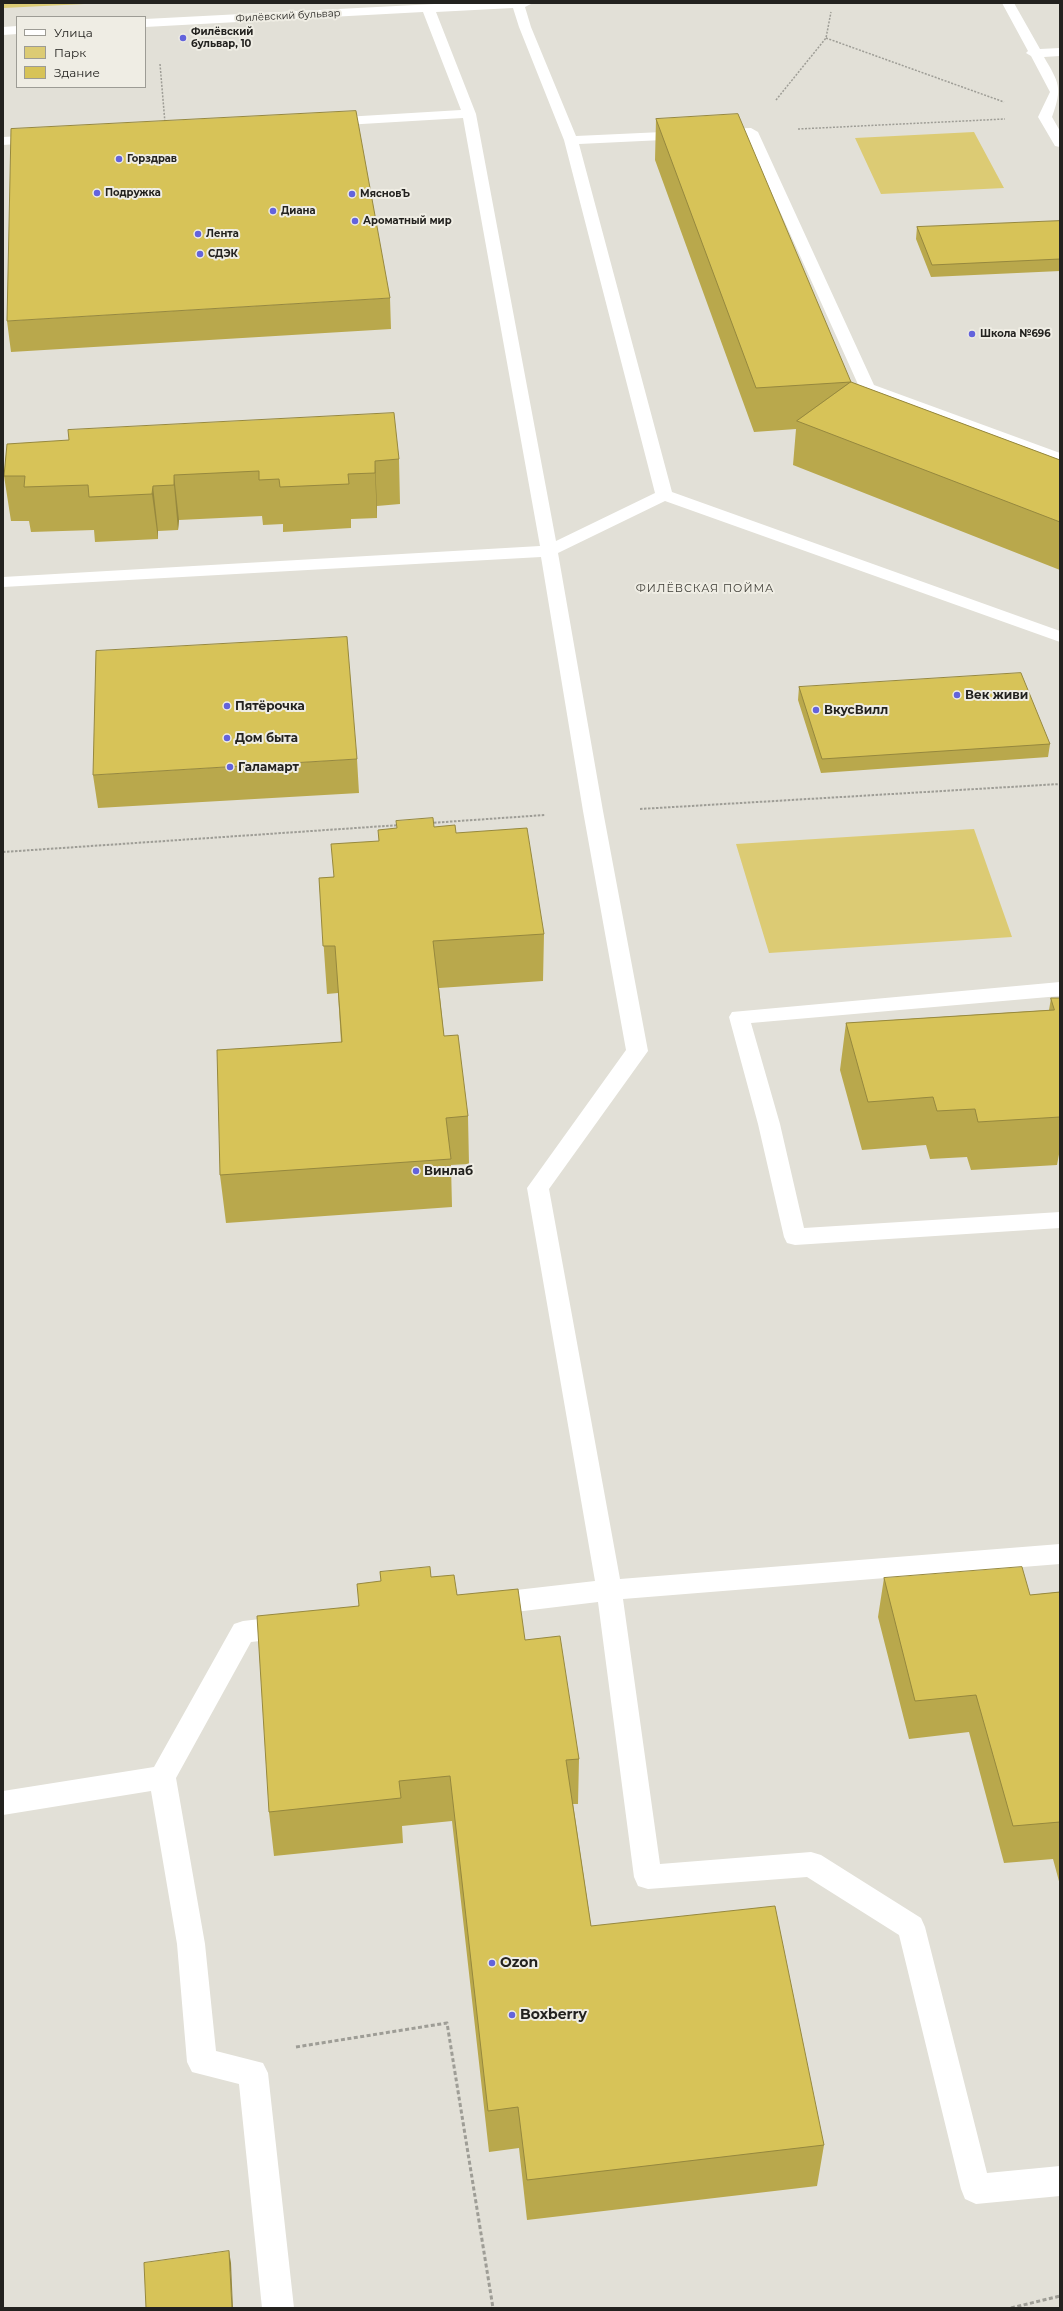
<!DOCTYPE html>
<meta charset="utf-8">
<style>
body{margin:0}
#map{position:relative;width:1063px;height:2311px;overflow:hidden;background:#e2e0d7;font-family:Montserrat,sans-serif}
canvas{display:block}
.frame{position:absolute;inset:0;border:4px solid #23221f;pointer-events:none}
.legend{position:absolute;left:16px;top:16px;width:130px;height:72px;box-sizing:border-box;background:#efede4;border:1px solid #9d9c95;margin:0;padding:5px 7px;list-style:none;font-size:12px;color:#23221f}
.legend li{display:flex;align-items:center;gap:8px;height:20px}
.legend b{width:20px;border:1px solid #9d9c95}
</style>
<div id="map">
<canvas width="1063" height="2311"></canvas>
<div class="frame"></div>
<ul class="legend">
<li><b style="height:5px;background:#fff"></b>Улица</li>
<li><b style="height:11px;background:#dccb74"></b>Парк</li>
<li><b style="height:11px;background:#d7c358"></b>Здание</li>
</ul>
</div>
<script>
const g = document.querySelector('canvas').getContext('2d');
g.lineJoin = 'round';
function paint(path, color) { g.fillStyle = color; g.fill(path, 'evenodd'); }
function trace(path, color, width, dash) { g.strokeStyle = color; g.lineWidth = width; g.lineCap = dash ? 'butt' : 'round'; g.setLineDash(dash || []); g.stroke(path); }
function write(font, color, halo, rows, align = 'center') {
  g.font = font + ' Montserrat,sans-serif'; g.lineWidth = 4; g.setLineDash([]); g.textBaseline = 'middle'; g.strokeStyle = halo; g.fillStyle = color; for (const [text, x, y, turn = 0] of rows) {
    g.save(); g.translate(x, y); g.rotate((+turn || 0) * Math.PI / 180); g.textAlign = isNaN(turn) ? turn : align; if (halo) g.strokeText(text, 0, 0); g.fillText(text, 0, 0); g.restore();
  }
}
paint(new Path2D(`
 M3,3H105L3,8Z
 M974,132L1004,188L881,194L855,138Z
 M974,829L1012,937L769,953L736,844Z`), '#dccb74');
trace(new Path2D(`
 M826,38L1004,102
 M160,64L165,123
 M776,100L826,38L831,12
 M798,129L1005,119`), '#9e9d96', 1.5, [2, 1.5]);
trace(new Path2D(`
 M640,809L1060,784
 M430,823L545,815
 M3,852L400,825`), '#9e9d96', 2, [2.5, 1.5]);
trace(new Path2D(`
 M296,2047L447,2023L493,2308
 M1011,2308L1060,2296`), '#9e9d96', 3, [4, 2.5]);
paint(new Path2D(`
 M454,3H533L525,7L531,27L576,136L684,131L691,135L684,139L579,144L672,492L1060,631V642L665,501L558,553L603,811L648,1051L549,1189L620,1579L1060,1544V1564L623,1599L660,1864L811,1852L821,1855L921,1918L925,1927L987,2173L1060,2166V2196L976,2204L965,2199L961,2189L899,1935L807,1877L648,1889L638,1886L634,1877L598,1602L490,1615L481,1611L477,1604L481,1597L490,1593L595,1581L527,1188L626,1050L583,811L541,557L3,587V577L540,546L463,118L328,126L321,122L328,118L461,110L423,12L145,27V19ZM513,8L519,27L564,140L655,493L556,541L476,114L436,12Z
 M1002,3H1014L1040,49L1060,48V56L1044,57C1059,83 1063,87 1052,117L1060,131V147L1055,146L1038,117L1050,92L1031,56L1026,53L1028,51Z
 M17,26V34L3,35V27Z
 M751,128L758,132L874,385L1060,453V464L861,391L746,136L717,137L710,133L717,129Z
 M40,135L47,139L45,142L3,145V137Z
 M1060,982V996L751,1023L780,1124L804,1228L1060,1212V1228L795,1245L787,1243L784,1237L758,1124L729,1017L732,1012Z
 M287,1616L296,1619L300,1627L296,1635L287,1638L251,1642L176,1778L205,1944L216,2051L263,2063L268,2073L294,2308H262L239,2084L192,2072L187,2062L177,1944L151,1791L3,1815V1791L154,1767L234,1624L243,1621Z`), '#fff');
paint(new Path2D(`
 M656,119L851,382L1060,460V570L793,465L796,429L754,432L655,160Z
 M1060,221V271L931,277L916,239L917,227Z
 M390,298L391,329L11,352L7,321Z
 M399,459L400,504L377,506V518L351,519V528L283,532V524L263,525L262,516L179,520L178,530L158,531V539L95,542L94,530L31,532L29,521H11L4,476Z
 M799,687L1050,744L1048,757L821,773L798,700Z
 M357,759L359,793L98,808L93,775Z
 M434,827L456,833L544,934L543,981L439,988L444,1036L468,1116L469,1164L451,1165L452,1207L226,1223L220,1175L341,1042L338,993L327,994L319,878L333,877L379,841Z
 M1051,998H1060V1149L1057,1165L971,1170L967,1157L930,1159L926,1145L862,1150L840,1070L846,1023L1049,1010Z
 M380,1572L431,1577L457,1595L525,1640L579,1759L578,1804H573L591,1926L824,2145L817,2186L527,2220L519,2148L489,2152L452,1821L402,1826L403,1843L274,1856L269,1812L358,1606L381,1582Z
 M884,1578L1030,1595L1060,1592V1885L1053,1859L1004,1863L969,1732L909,1739L878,1617Z`), '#b9a84c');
paint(new Path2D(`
 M375,461L377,506V518L375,473Z
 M174,475L179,520L178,530L174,485Z
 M153,486L158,531V539L152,494Z
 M229,2251L231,2263L233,2308H232Z`), '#96883e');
const building = new Path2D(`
 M356,111L390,298L7,321L11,129Z
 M738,114L851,382L756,388L656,119Z
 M1060,221V259L932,265L917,227Z
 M851,382L1060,460V522L797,421Z
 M394,413L399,459L375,461V473L348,474L349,484L280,487L279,479L259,480V471L174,475V485L153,486L152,494L89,497L88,485L24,487L25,476H4L7,444L69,440L68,430Z
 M347,637L357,759L93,775L96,651Z
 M1021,673L1050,744L822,759L799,687Z
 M433,818L434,827L455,825L456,833L527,828L544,934L433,941L444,1036L458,1035L468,1116L446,1118L451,1159L220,1175L217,1050L342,1042L335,946H323L319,878L334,877L331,844L379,841L378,830L397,828L396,821Z
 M1051,998H1060V1117L978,1122L975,1109L937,1111L933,1097L868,1102L846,1023L1054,1010Z
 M430,1567L431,1577L454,1575L457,1595L518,1589L525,1640L560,1636L579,1759L566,1760L591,1926L775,1906L824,2145L527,2180L518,2107L488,2111L450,1776L399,1781L401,1798L269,1812L257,1616L359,1606L357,1584L381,1581L380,1572Z
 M1022,1567L1030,1595L1060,1592V1822L1013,1826L976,1695L915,1701L884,1578Z
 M229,2251L232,2308H146L144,2263Z`);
paint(building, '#d7c358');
trace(building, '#96883e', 1);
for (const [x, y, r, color] of [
 [183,38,4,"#6363dc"],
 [119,159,4,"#6363dc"],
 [97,193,4,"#6363dc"],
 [352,194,4,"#6363dc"],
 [273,211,4,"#6363dc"],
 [355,221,4,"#6363dc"],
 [198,234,4,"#6363dc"],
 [200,254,4,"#6363dc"],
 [972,334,4,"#6363dc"],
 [957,695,4,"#6363dc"],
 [227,706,4,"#6363dc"],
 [816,710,4,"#6363dc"],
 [227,738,4,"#6363dc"],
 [230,767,4,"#6363dc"],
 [416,1171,4,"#6363dc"],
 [492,1963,4,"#6363dc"],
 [512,2015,4,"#6363dc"]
]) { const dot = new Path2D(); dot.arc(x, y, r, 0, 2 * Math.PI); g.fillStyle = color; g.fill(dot); trace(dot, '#efede4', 1.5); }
write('10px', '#23221f', '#efede4', [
 ["Филёвский бульвар",288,16,-3]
]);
write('bold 10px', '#23221f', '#efede4', [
 ["Филёвский",191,32],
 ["бульвар, 10",191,44],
 ["Горздрав",127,159],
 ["Подружка",105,193],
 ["МясновЪ",360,194],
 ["Диана",281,211],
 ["Ароматный мир",363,221],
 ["Лента",206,234],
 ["СДЭК",208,254],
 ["Школа №696",980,334]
], 'left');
g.letterSpacing = '1px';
write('11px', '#3e3d36', '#efede4', [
 ["ФИЛЁВСКАЯ ПОЙМА",705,589]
]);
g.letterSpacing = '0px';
write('bold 12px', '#23221f', '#efede4', [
 ["Век живи",965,695],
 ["Пятёрочка",235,706],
 ["ВкусВилл",824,710],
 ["Дом быта",235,738],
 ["Галамарт",238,767],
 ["Винлаб",424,1171]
], 'left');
write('bold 14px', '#23221f', '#efede4', [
 ["Ozon",500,1963],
 ["Boxberry",520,2015]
], 'left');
</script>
